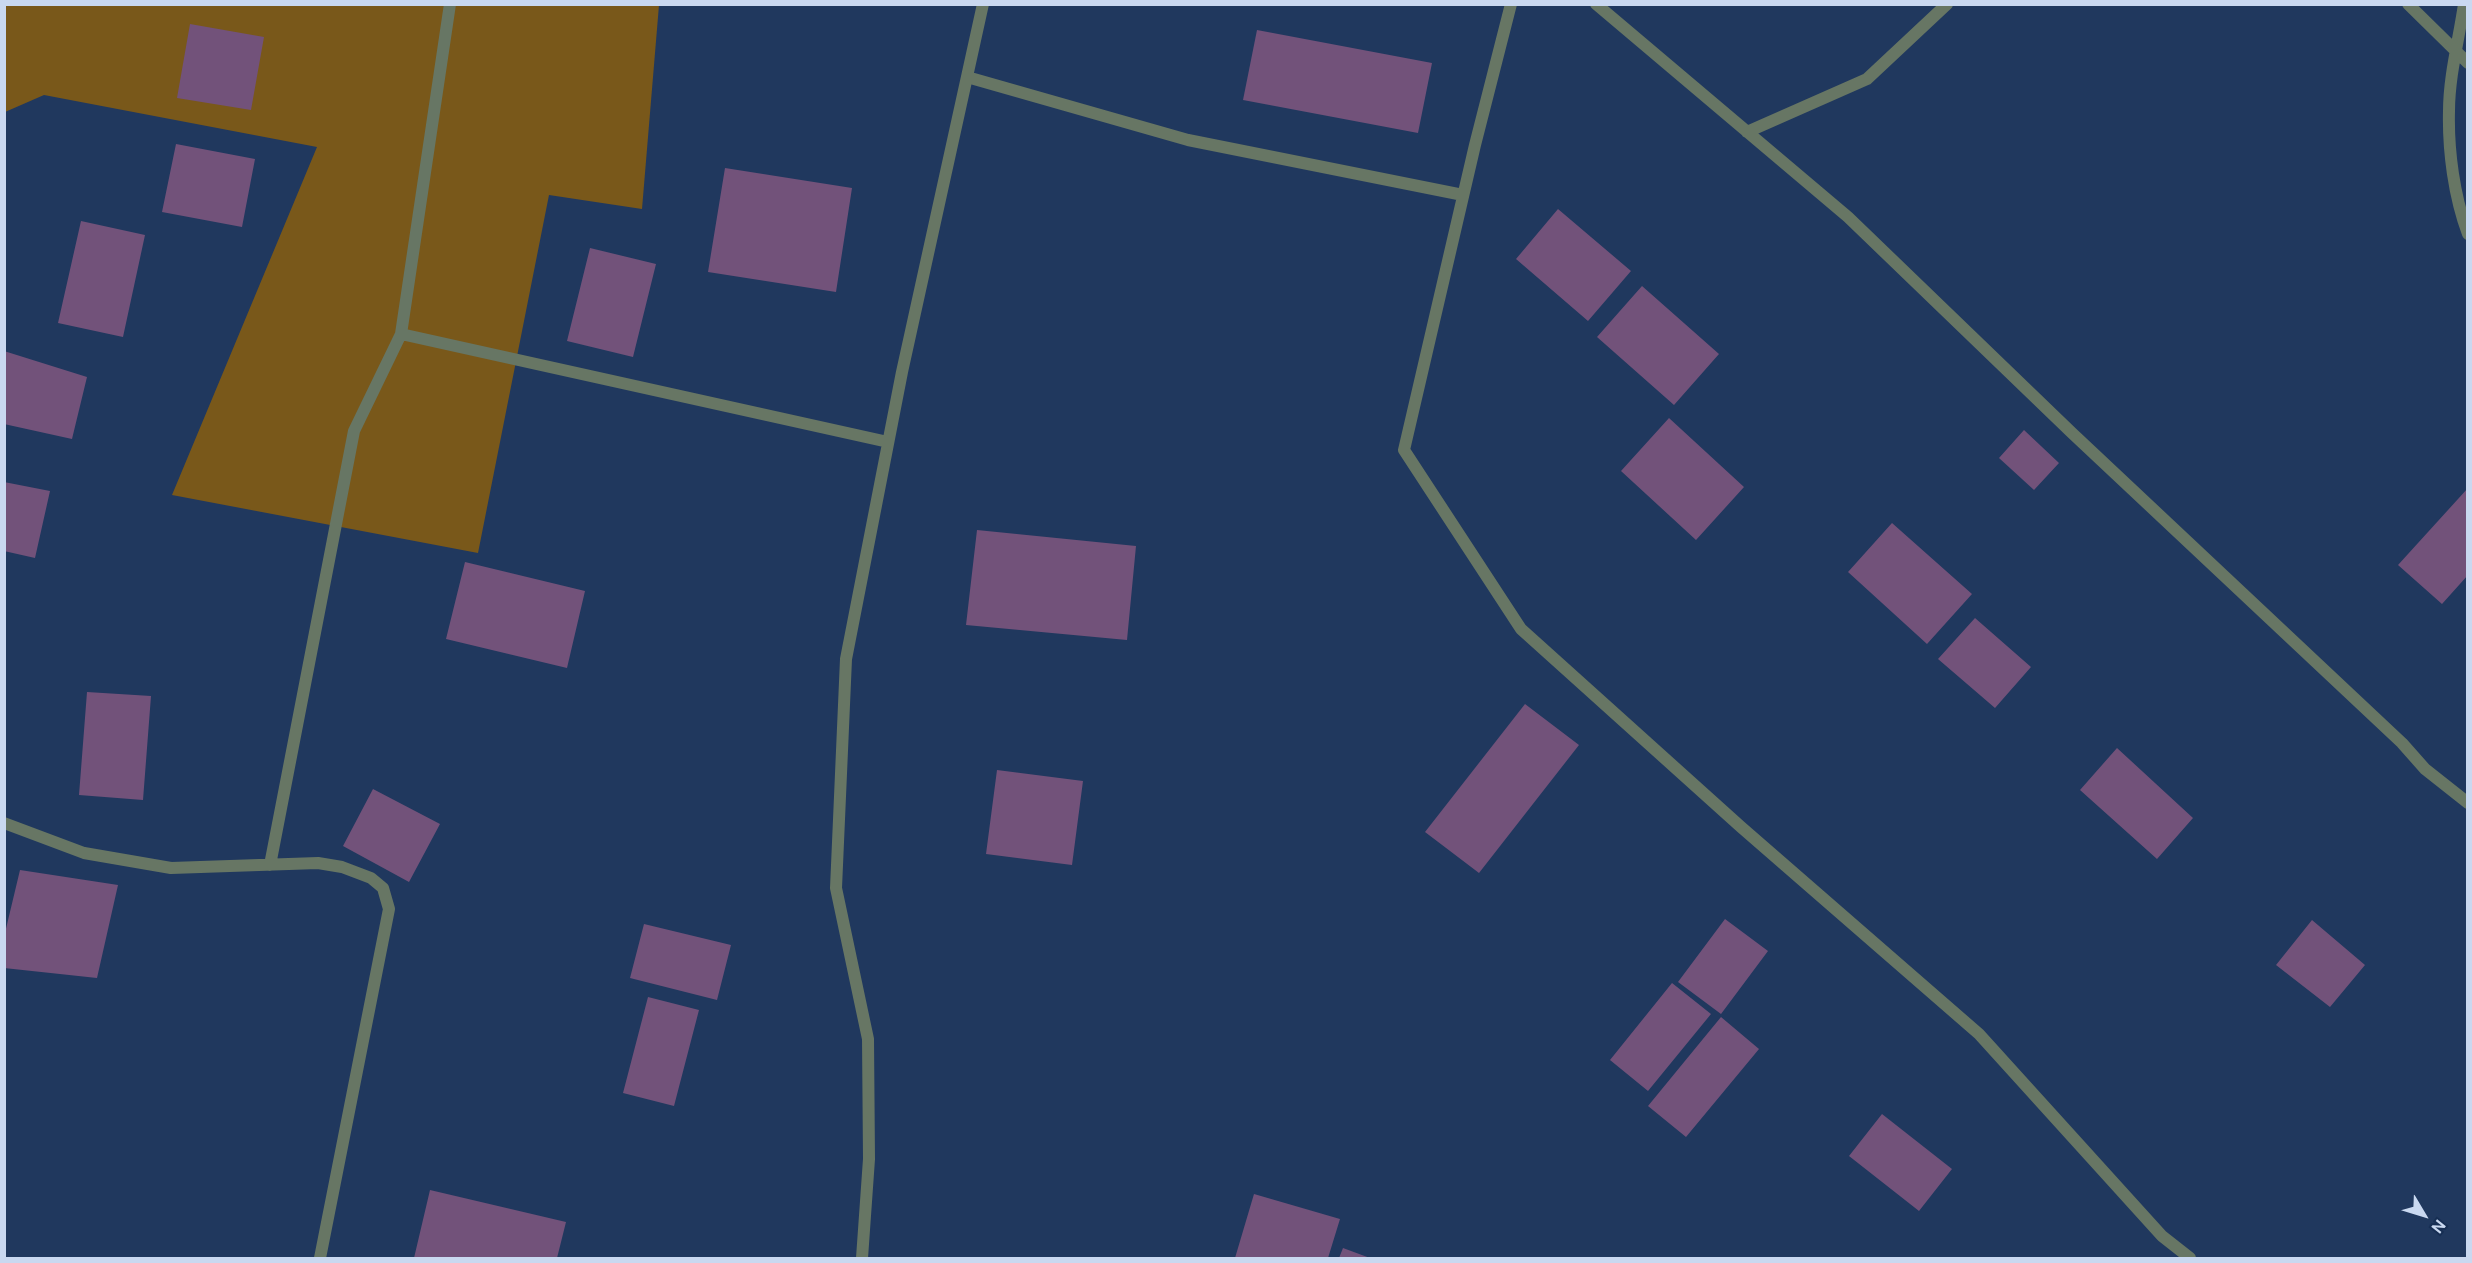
<!DOCTYPE html>
<style>
body{margin:0}
#map{position:relative;width:2472px;height:1263px;overflow:hidden;background:#20385e;font-family:"DM Sans",sans-serif}
canvas{display:block}
.frame{position:absolute;inset:0;border:6px solid #c9d8f0;pointer-events:none}
.north{position:absolute;left:2394px;top:1185px;width:60px;height:60px;-webkit-text-stroke:4px #162e53;paint-order:stroke;rotate:128deg;font-size:16px;font-weight:700;line-height:24px;text-align:center;color:#c9d8f0}
.north::after{content:'';display:block;margin:auto;width:21px;height:27px;background:#c9d8f0;clip-path:polygon(50% 0,100% 100%,50% 72%,0 100%)}
</style>
<div id="map">
<canvas width="2472" height="1263"></canvas>
<div class="frame"></div>
<div class="north">N</div>
</div>
<script>
const g = document.querySelector('canvas').getContext('2d');
g.lineJoin = 'round';
function paint(path, color) { g.fillStyle = color; g.fill(path, 'evenodd'); }
function trace(path, color, width, dash) { g.strokeStyle = color; g.lineWidth = width; g.lineCap = dash ? 'butt' : 'round'; g.setLineDash(dash || []); g.stroke(path); }
paint(new Path2D(`
 M5,5H659L642,209L549,195L478,553L172,495L317,147L44,95L5,112Z`), '#79581a');
paint(new Path2D(`
 M190,24L264,37L251,110L177,98Z
 M1257,30L1432,63L1418,133L1243,100Z
 M176,144L255,159L242,227L162,212Z
 M725,168L852,188L836,292L708,272Z
 M1558,209L1631,271L1588,321L1516,259Z
 M81,221L145,235L123,337L58,323Z
 M590,248L656,264L633,357L567,341Z
 M1642,286L1719,354L1674,405L1597,337Z
 M4,351L87,377L72,439L4,424Z
 M1669,418L1744,487L1696,540L1621,471Z
 M2024,430L2059,463L2034,490L1999,458Z
 M4,482L50,491L35,558L4,551Z
 M2468,488V575L2442,604L2398,565Z
 M1892,523L1972,594L1927,644L1848,572Z
 M977,530L1136,546L1127,640L966,625Z
 M465,562L585,591L567,668L446,639Z
 M1975,618L2031,667L1995,708L1938,659Z
 M87,692L151,696L143,800L79,795Z
 M1525,704L1579,745L1479,873L1425,832Z
 M2117,748L2193,818L2157,859L2080,790Z
 M997,770L1083,781L1072,865L986,854Z
 M373,789L440,824L409,882L343,846Z
 M20,870L118,885L97,978L4,968V937Z
 M1725,919L1768,951L1721,1014L1678,982Z
 M2312,920L2365,965L2330,1007L2276,965Z
 M644,924L731,945L717,1000L630,978Z
 M1672,983L1711,1014L1648,1091L1610,1060Z
 M648,997L699,1010L674,1106L623,1093Z
 M1721,1017L1759,1049L1686,1137L1648,1106Z
 M1882,1114L1952,1169L1919,1211L1849,1156Z
 M430,1190L566,1222L557,1258H414Z
 M1254,1194L1340,1219L1328,1258H1235Z
 M1343,1248L1370,1258H1339Z`), '#72527a');
trace(new Path2D(`
 M1511,4L1475,145L1404,450L1521,629L1741,827L1979,1034L2162,1236L2190,1258
 M1596,4L1848,217L2072,433L2402,743L2425,769L2468,803
 M2408,4L2468,63
 M2464,4C2459,39 2449,76 2449,111C2448,151 2454,196 2468,234
 M967,77L1188,140L1463,195
 M1747,132L1867,79L1947,4
 M401,334L450,4
 M4,823L84,853L171,868L318,863L342,867L371,878L383,888L389,909L320,1258
 M270,865L354,431L401,334L888,442
 M862,1258L869,1159L868,1039L836,888L846,659L902,372L983,4`), '#677664', 12);
</script>
